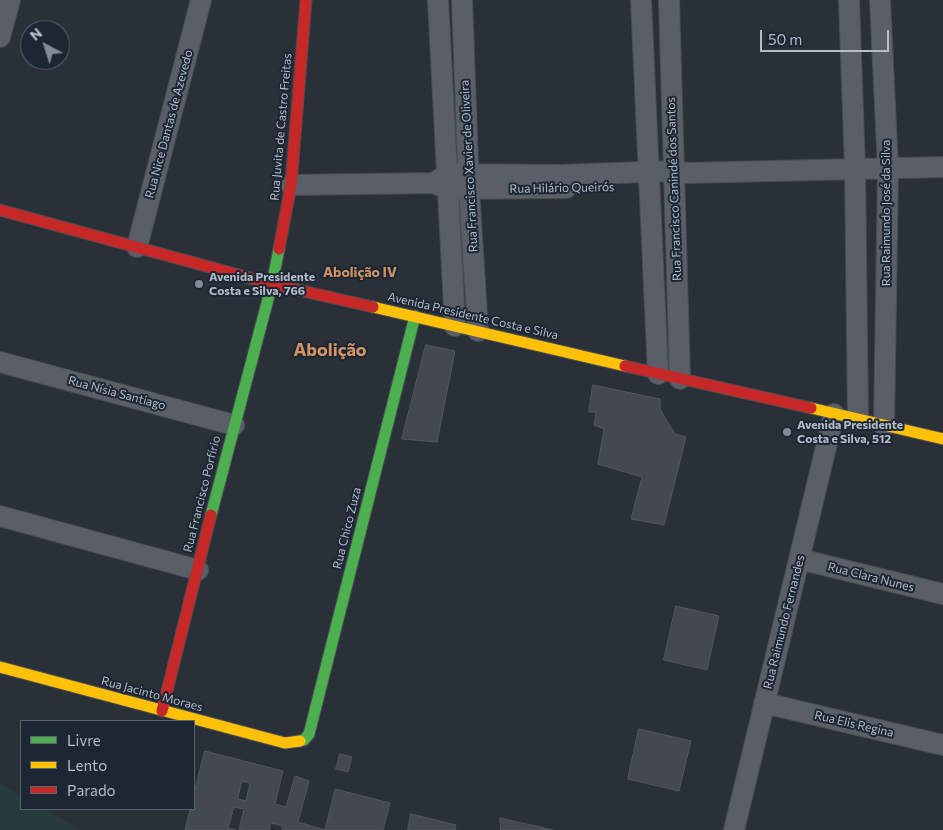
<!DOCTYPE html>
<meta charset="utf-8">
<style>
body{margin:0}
#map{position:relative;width:943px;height:830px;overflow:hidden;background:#2a3038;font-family:Commissioner,sans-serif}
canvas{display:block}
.legend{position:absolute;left:20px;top:720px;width:175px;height:90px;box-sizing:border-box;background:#1d2633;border:1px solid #59626f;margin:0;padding:6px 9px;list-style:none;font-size:15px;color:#b4bcc9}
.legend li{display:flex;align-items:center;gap:10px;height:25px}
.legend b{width:25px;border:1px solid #59626f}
.north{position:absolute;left:20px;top:20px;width:50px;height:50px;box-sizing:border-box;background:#1d2633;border:1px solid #59626f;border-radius:50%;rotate:320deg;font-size:14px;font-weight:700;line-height:20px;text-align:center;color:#b4bcc9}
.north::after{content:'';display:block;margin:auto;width:18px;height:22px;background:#848b96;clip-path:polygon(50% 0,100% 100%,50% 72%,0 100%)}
.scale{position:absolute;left:760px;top:30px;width:129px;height:22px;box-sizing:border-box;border:2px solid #b4bcc9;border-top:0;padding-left:6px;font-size:15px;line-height:18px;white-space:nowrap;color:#b4bcc9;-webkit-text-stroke:4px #1d2633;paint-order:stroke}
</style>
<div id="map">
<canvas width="943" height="830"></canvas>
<ul class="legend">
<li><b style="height:6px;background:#4caf50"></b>Livre</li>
<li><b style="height:6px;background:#ffc107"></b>Lento</li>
<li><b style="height:6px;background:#c62828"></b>Parado</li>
</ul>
<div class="north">N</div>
<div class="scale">50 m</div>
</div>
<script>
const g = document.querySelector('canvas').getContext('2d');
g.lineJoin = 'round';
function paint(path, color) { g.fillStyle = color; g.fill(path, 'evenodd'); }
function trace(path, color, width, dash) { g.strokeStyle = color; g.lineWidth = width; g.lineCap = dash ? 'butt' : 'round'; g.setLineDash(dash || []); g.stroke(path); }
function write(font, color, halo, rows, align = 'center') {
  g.font = font + ' Commissioner,sans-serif'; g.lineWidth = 4; g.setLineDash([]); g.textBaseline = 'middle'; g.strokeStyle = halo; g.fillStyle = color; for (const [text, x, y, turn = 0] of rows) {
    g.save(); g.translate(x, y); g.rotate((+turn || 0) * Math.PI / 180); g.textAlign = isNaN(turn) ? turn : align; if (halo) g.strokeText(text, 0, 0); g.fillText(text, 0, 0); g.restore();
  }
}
paint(new Path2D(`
 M0,783L21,796V809H44L81,830H0Z`), '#273a3e');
const building = new Path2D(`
 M426,345L455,351L437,442L402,439Z
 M593,385L660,399V409L675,434L686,437L664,525L631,519L642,477L598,464L604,429L594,425L596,412H589Z
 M676,606L719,616L707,670L664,660Z
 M639,729L691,741L679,791L628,779Z
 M205,751L283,771L275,804L286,807L295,776L309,781L298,822L325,830L335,789L390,803L383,830H282L283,826L271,823L269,830H239L244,809L234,807L228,828L236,830H185L190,809H194V794ZM242,781L250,783L246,801L238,799Z
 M340,754L352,757L348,772L336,769Z
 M411,814L456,825L455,830H408Z
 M500,818L553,830H501Z`);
paint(building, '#444950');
trace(building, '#52575f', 1);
const street = new Path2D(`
 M438,0L455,326
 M462,0L469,190L478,331
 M641,0L658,374
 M669,0L680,379
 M849,0L855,167L858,420
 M880,0L888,169L884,426
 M0,37L10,0
 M434,183L447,174L560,175L673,171L687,173L943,167
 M291,185L434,183L447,189L566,188
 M137,247L201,0
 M0,362L234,425
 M0,516L198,570
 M799,559L943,594
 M764,703L943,745
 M734,830L834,414`);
const fast = new Path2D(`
 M211,515L272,284L279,249
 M300,741L304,740L309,734L415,316`);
const slow = new Path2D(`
 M373,307L625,366
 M811,408L943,439
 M0,667L285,743L300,741`);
const jam = new Path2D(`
 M0,210L272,284L373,307
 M279,249L291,185L306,0
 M625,366L811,408
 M162,711L211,515`);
trace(street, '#484c53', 22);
trace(fast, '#484c53', 13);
trace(slow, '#484c53', 13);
trace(jam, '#484c53', 13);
trace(street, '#5a5e66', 20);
trace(fast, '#4caf50', 11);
trace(slow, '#ffc107', 11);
trace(jam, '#c62828', 11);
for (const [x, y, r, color] of [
 [199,284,5,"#848b96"],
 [787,432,5,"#848b96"]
]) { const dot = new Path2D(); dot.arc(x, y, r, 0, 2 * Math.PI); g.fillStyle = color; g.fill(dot); trace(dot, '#1d2633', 2); }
write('12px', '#b4bcc9', '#1d2633', [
 ["Rua Nice Dantas de Azevedo",169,124,-75],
 ["Rua Juvita de Castro Freitas",281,127,-85],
 ["Rua Francisco Xavier de Oliveira",469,166,-93],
 ["Rua Hilário Queirós",562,188,-1],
 ["Rua Francisco Canindé dos Santos",674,189,-92],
 ["Rua Raimundo José da Silva",886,213,-90],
 ["Avenida Presidente Costa e Silva",473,316,13],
 ["Rua Nísia Santiago",117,393,15],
 ["Rua Francisco Porfírio",202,494,-76],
 ["Rua Chico Zuza",347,528,-76],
 ["Rua Clara Nunes",871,577,14],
 ["Rua Raimundo Fernandes",784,622,-76],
 ["Rua Jacinto Moraes",152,694,15],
 ["Rua Elis Regina",854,724,13]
]);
write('bold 12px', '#b4bcc9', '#1d2633', [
 ["Avenida Presidente",209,277],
 ["Costa e Silva, 766",209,291],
 ["Avenida Presidente",797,425],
 ["Costa e Silva, 512",797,439]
], 'left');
write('bold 14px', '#d59563', '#1d2633', [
 ["Abolição IV",360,272]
]);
write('bold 18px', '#d59563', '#1d2633', [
 ["Abolição",330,350]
]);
</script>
